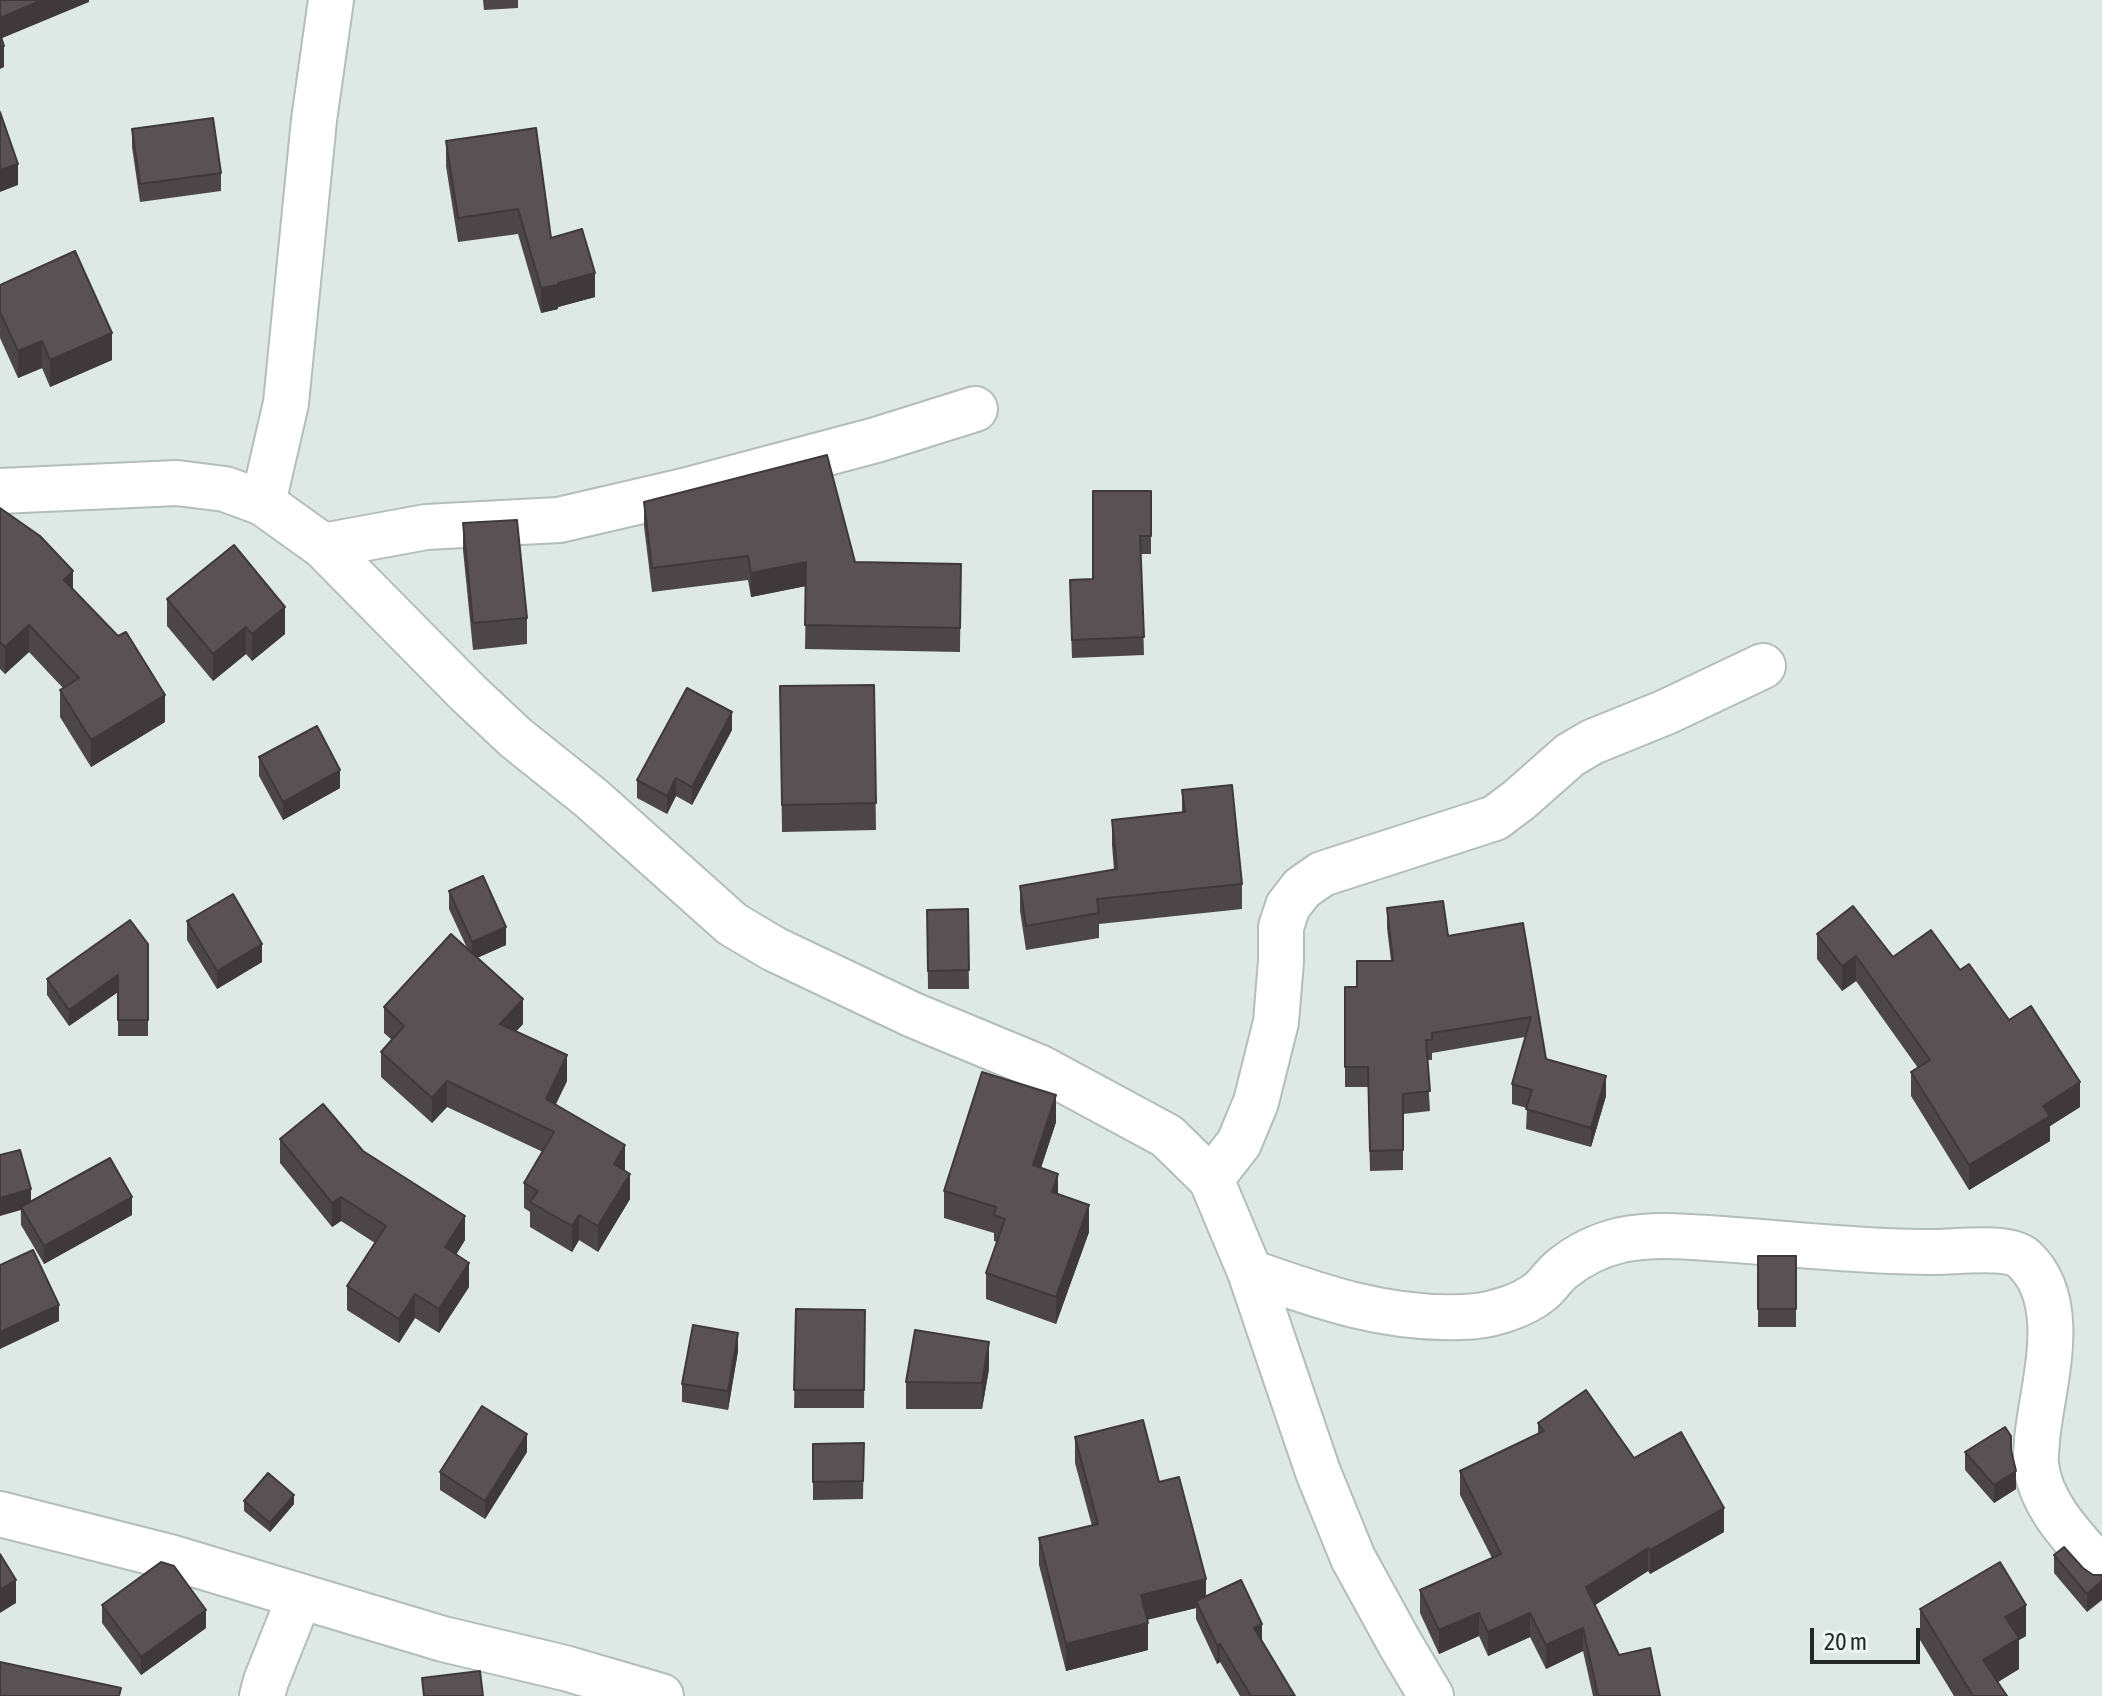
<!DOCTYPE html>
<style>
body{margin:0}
#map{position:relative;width:2102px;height:1696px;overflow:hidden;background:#dee9e5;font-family:"Asap Condensed",sans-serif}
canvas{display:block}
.scale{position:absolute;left:1810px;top:1628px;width:110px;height:36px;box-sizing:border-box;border:4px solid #232726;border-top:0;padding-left:10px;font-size:24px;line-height:28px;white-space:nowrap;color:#232726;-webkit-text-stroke:6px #ebf6f2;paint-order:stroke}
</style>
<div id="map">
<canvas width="2102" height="1696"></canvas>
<div class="scale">20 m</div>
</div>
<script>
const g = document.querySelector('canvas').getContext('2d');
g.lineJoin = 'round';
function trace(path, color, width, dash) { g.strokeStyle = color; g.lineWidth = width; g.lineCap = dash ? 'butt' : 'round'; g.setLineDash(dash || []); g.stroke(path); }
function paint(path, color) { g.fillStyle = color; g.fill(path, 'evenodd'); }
const street = new Path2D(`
 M0,491L177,483L225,489L263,503L323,546L468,693L516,738L591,798L732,924L774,949L913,1015L1041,1068L1167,1136L1211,1179L1250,1272L1318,1472L1353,1558L1399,1642L1431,1696
 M263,503L286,403L314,120L331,0
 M323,546L426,527L559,520L684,491L876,440L975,409
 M1211,1179L1239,1143L1256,1102L1276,1022L1281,961V927L1288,906L1302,888L1322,874L1495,818L1519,800L1570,755L1592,742L1666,712L1763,666
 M1250,1272C1321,1297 1386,1320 1462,1317C1487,1317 1522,1307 1541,1291C1549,1284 1554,1275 1562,1269C1579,1255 1600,1245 1621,1240C1659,1232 1698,1238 1736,1240C1803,1245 1869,1252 1936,1252C1958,1252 2008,1245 2024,1259C2071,1303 2042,1385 2037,1440C2037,1447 2035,1456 2036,1464C2040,1506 2076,1540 2102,1570
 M0,1514L170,1557L443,1639L565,1668L661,1696
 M262,1696L266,1681L300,1596`);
trace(street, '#b3bdba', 48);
trace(street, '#fff', 44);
paint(new Path2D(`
 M483,0H518V8L484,10Z
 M132,129L221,173V191L140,202L132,147Z
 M446,141L551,238L595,297L558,307V309L541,313L518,234L458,242L446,166Z
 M0,285L112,360L50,387L42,368L18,378L0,338Z
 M1151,491V554H1141L1144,655L1072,658L1070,598L1093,579Z
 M644,502L855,562L961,564L960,652L805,649L806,586L751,597L748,580L652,592L644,526Z
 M0,508L73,590L165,722L91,767L60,717V690L63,688L29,652L5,674L0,669Z
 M463,523L527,618V644L473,650L463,550Z
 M167,599L285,634L252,661L246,654L213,681L167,626Z
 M874,685L876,830L782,832L780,686Z
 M732,730L692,805L676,796L667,814L637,798V780Z
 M259,757L340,788L283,820L259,776Z
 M1182,790L1242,884V909L1099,924V938L1026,950L1020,911V886L1114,870L1112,845V820L1182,813Z
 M449,891L506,945L477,958L523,1024L516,1031L567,1081L556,1104L625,1171L630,1199L598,1252L579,1240L572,1252L530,1227V1212L524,1208V1183L543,1152L447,1107L432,1123L381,1077V1052L392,1040L384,1033V1007L467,948L449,909Z
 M1387,908L1448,936L1523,923L1546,1059L1606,1096L1591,1147L1526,1129L1527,1108L1512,1104V1084L1525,1037L1432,1053V1060H1427L1430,1111L1403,1114V1170L1370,1171L1368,1087H1345V987H1357L1391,961L1387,928Z
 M968,909L969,989H928L927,910Z
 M187,921L262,962L217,989L187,940Z
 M1817,934L1893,957L1960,970L2009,1020L2080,1107L2050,1126V1141L1969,1190L1911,1096V1072L1918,1068L1856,981L1842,991L1817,959Z
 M148,944V1036H118V992L69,1026L47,995V979Z
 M1056,1122L1041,1168L1058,1194L1089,1232L1056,1324L986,1299V1273L997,1242L994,1241V1233L944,1218V1191Z
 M280,1139L363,1151L465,1240L456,1255L469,1287L439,1333L415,1318L399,1343L347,1310V1286L375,1243L341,1221L332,1227L280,1163Z
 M20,1150L31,1202L132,1215L44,1264L21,1225Z
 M1758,1256H1796V1327H1758Z
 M796,1309L865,1310L864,1408H794Z
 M738,1351L728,1410L682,1402V1384Z
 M989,1369L982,1409H906V1382Z
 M1538,1423L1634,1458L1724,1532L1650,1574L1648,1571L1595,1605L1619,1655L1660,1696H1593L1583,1651L1546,1669L1530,1637L1488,1656L1479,1636L1439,1654L1420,1613V1590L1492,1558L1460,1495V1471L1538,1434Z
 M1075,1437L1159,1482L1206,1597L1262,1642L1295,1696H1240L1220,1662L1217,1664L1196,1619V1608L1147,1620L1148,1650L1066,1671L1039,1565V1538L1092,1526L1075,1463Z
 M864,1443L863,1499L813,1500V1444Z
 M2011,1450L2016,1489L1994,1503L1965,1470V1452Z
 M527,1452L485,1519L440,1490V1472Z
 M244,1501L294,1504L270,1532L244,1511Z
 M2054,1555L2083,1568L2093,1575L2087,1612L2054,1573Z
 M102,1605L206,1628L141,1675L102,1623Z
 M1920,1609L2026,1636L2019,1640V1669L1998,1682L2007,1696H1954L1920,1640Z`), '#4d4648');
paint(new Path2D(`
 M42,0H89V2L0,39V18Z
 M4,46V67L0,69V47Z
 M18,164V185L0,192V170Z
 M595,273V297L558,307V309L541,313V288Z
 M112,333V360L50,387V360Z
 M42,341V368L18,378V351Z
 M806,562V586L751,597V573Z
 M73,571V598L64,580Z
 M285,607V634L252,661V634Z
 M29,625V652L5,674V647Z
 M246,627V654L213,681V654Z
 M165,695V722L91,767V740Z
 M732,712V730L692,805V787Z
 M340,770V788L283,820V802Z
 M676,778V796L667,814V796Z
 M506,927V945L472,960V942Z
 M262,944V962L217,989V971Z
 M1856,956V981L1842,991V966Z
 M118,975V992L69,1026V1010Z
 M523,999V1024L500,1049V1024Z
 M567,1055V1081L546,1124V1099Z
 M1606,1076V1096L1591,1147V1128Z
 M447,1081V1107L432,1123V1098Z
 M2080,1082V1107L2050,1126V1141L1969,1190V1165L2043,1106Z
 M1056,1095V1122L1033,1192V1165Z
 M625,1145V1171L614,1164Z
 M630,1174V1199L598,1252V1226Z
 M1058,1174V1201L1052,1192Z
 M31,1189V1208L21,1207V1210L0,1216V1198Z
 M132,1197V1215L44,1264V1246Z
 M341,1197V1221L332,1227V1203Z
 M1089,1205V1232L1056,1324V1297Z
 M579,1215V1240L572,1252V1226Z
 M465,1216V1240L445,1272V1247Z
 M469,1263V1287L439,1333V1309Z
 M415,1294V1318L399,1343V1319Z
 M59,1305V1321L0,1349V1332Z
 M738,1333V1351L728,1410V1391Z
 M989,1342V1369L982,1409V1383Z
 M527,1434V1452L485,1519V1501Z
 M2016,1471V1489L1994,1503V1485Z
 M294,1495V1504L270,1532V1523Z
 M1724,1508V1532L1650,1574V1550Z
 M1648,1548V1571L1586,1611V1587Z
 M1206,1579V1606L1196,1601V1608L1141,1621V1595Z
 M16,1580V1603L0,1613V1590Z
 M2102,1581V1600L2087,1612V1594Z
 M2026,1605V1636L2019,1640V1669L1983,1691V1660L2005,1617Z
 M206,1610V1628L141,1675V1657Z
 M1479,1613V1636L1439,1654V1630Z
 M1530,1613V1637L1488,1656V1632Z
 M1148,1623V1650L1066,1671V1644Z
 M1262,1624V1642L1254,1628Z
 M1583,1628V1651L1546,1669V1645Z
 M1220,1644V1662L1217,1664V1645Z`), '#3f393b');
const building = new Path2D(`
 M0,0H42L0,18Z
 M0,34L4,46L0,47Z
 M0,112L18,164L0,170Z
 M213,118L221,173L140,184L132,129Z
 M536,128L551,238L582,229L595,273L558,283V285L541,288L518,209L458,218L446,141Z
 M75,251L112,333L50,360L42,341L18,351L0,312V285Z
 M827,455L855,562L961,564L960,628L805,625L806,562L751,573L748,556L652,568L644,502Z
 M1093,491H1151V536H1140L1144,637L1072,640L1070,580L1093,579Z
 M0,508L40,536L73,571L64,580L118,636L126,632L165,695L91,740L60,690L79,678L29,625L5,647L0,642Z
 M517,520L527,618L473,623L463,523Z
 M234,545L285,607L252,634L246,627L213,654L167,599Z
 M874,685L876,803L782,805L780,686Z
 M687,688L732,712L692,787L676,778L667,796L637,780Z
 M317,726L340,770L283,802L259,757Z
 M1232,785L1242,884L1097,899L1099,913L1026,926L1020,886L1117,869L1112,820L1185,812L1182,790Z
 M483,876L506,927L472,942L449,891Z
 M233,894L262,944L217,971L187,921Z
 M1443,901L1448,936L1523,923L1546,1059L1606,1076L1591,1128L1526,1109L1532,1090L1512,1084L1531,1017L1432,1033V1040H1426L1430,1091L1403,1094V1150L1370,1151L1368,1067H1345V987H1357V961H1393L1387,908Z
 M1853,906L1893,957L1931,930L1960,970L1969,964L2009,1020L2031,1006L2080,1082L2043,1106L2050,1116L1969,1165L1911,1072L1930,1060L1856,956L1842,966L1817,934Z
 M968,909L969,970L928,971L927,910Z
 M130,920L148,944V1020H118V975L69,1010L47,979Z
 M451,934L523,999L500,1024L567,1055L546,1099L625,1145L614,1164L630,1174L598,1226L579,1215L572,1226L530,1202L538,1191L524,1183L554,1132L447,1081L432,1098L381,1052L404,1026L384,1007Z
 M982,1072L1056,1095L1033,1165L1058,1174L1052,1192L1089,1205L1056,1297L986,1273L1005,1219L994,1215L996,1207L944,1191Z
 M323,1104L363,1151L465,1216L445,1247L469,1263L439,1309L415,1294L399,1319L347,1286L386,1226L341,1197L332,1203L280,1139Z
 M20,1150L31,1189L0,1198V1155Z
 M110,1158L132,1197L44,1246L21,1207Z
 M33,1250L59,1305L0,1332V1265Z
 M1758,1256H1796V1309H1758Z
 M796,1309L865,1310L864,1390H794Z
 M693,1325L738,1333L728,1391L682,1384Z
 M915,1330L989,1342L982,1383L906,1382Z
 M1586,1390L1634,1458L1681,1432L1724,1508L1650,1550L1648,1548L1586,1587L1619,1655L1650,1648L1660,1696H1598L1583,1628L1546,1645L1530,1613L1488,1632L1479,1613L1439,1630L1420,1590L1501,1554L1460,1471L1544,1431L1538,1423Z
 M482,1406L527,1434L485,1501L440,1472Z
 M1143,1420L1159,1482L1179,1477L1206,1579L1141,1595L1148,1623L1066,1644L1039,1538L1098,1524L1075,1437Z
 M2005,1427L2011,1436V1450L2016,1471L1994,1485L1965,1452Z
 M864,1443L863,1481L813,1482V1444Z
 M268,1473L294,1495L270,1523L244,1501Z
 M2064,1547L2083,1568L2093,1575H2102V1581L2087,1594L2054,1555Z
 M0,1554L16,1580L0,1590Z
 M161,1562L174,1566L206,1610L141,1657L102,1605Z
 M2000,1562L2026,1605L2005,1617L2019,1638L1983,1660L2007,1696H1973L1920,1609Z
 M1241,1580L1262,1624L1254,1628L1295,1696H1251L1220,1644L1217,1645L1196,1601Z
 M0,1662L121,1688L119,1696H0Z
 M480,1671L483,1696H424L422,1678Z`);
paint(building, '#5a5154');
trace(building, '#3f393b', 2);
</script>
